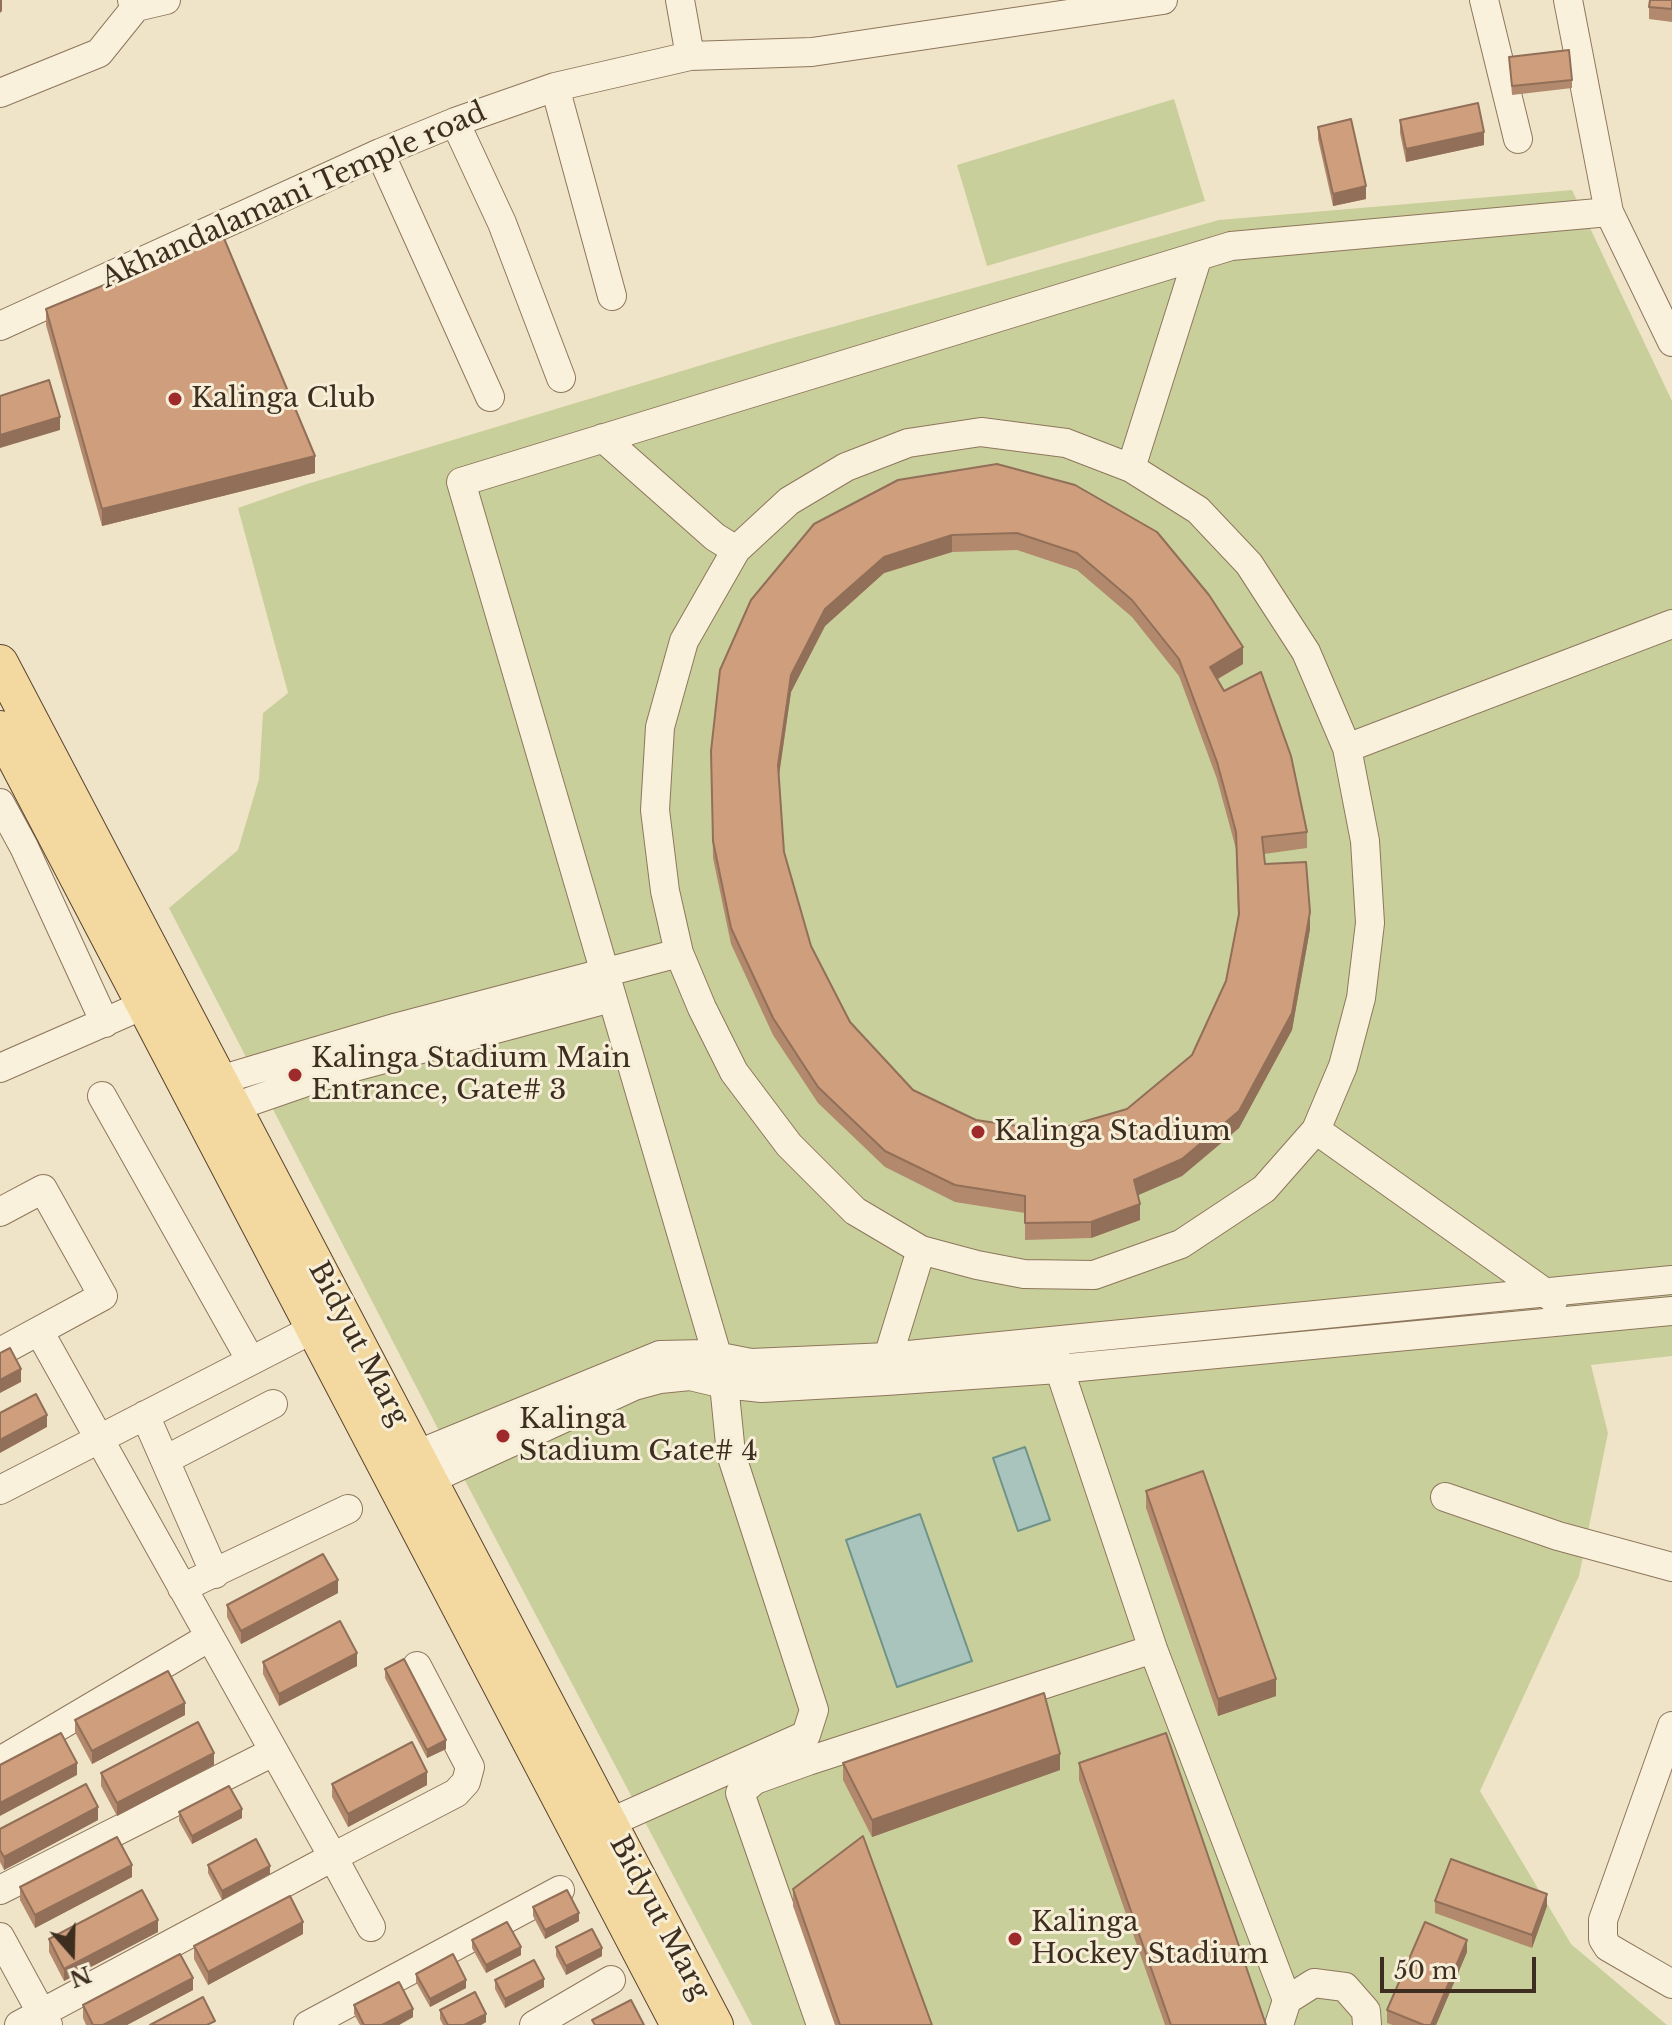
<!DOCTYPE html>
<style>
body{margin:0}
#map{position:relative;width:1672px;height:2025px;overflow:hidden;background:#f0e4c8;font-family:"Libre Baskerville",serif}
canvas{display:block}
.north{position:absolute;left:32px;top:1913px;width:80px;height:80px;-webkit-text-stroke:6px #f7eed8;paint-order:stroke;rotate:160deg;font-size:22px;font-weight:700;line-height:32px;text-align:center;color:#3d2e20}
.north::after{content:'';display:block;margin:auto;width:28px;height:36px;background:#3d2e20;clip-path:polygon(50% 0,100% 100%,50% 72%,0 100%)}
.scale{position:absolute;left:1380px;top:1957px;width:156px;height:36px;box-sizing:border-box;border:4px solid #3d2e20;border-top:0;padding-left:10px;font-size:24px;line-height:28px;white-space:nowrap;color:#3d2e20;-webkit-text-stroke:6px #f7eed8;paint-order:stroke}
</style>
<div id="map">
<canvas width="1672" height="2025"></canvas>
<div class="north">N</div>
<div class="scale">50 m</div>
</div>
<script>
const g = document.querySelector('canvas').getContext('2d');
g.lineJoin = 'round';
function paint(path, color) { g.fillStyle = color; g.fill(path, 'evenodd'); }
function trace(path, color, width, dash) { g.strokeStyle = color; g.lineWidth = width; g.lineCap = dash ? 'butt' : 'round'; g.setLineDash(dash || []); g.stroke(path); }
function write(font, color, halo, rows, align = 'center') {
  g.font = font + ' "Libre Baskerville",serif'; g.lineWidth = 6; g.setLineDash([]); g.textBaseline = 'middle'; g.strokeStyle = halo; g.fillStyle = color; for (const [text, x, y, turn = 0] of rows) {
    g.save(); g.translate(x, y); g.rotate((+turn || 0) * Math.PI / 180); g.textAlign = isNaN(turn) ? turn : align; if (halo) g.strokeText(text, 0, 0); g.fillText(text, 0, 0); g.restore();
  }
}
paint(new Path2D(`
 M1174,99L1205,201L987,266L957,165Z
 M1572,190L1672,401V1356L1591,1365L1608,1433L1579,1576L1480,1791L1571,1944L1667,2025H752L452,1456L169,908L238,850L259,779L263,713L288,693L238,508L307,484L778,342L1219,220Z`), '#c9cf9b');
const water = new Path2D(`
 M1025,1447L1050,1520L1018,1531L993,1458Z
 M920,1514L972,1661L897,1687L846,1540Z`);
paint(water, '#a9c4bc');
trace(water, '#6f938a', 2);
const minor = new Path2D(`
 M132,0L136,7L166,0
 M680,0L690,56
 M1484,0L1518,139
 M1568,0L1609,212L1672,342
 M555,87L612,296
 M0,93L99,53L136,7
 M455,122L502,223L561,378
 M380,153L490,397
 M0,326L380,153L455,122L555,87L690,56L812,52L1163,0
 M981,432L1066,443L1131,468L1198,510L1249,564L1306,652L1347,748L1365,841L1370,923L1361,998L1343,1066L1316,1130L1264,1189L1181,1244L1094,1275L1024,1274L977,1265L921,1250L855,1211L789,1145L734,1072L702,1008L679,953L665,891L655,810L660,727L684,641L736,550L789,501L846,467L908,443Z
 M603,438L715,537L736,550
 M1131,468L1197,259
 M1347,748L1672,624
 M0,803L24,847L105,1023
 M0,1068L146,1004
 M220,1080L398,1027L679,953
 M102,1096L251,1361
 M234,1107L332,1073L611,998
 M1316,1130L1554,1299
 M0,1212L43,1189L103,1296L0,1352
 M1054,1353L1153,1649L1287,2000L1279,2025
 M888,1357L921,1250
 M145,1415L215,1574
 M416,1455L660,1355L705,1354L751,1363L888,1357L1672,1280
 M165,1460L273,1404
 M429,1480L634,1386L660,1379L690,1376L724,1384L762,1388L886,1381L1058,1369L1672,1311
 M0,1490L315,1328
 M1445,1497L1558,1536L1672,1567
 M182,1588L348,1509
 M1672,1726L1603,1920V1939L1608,1947L1672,1984
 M0,1761L208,1638
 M609,1823L806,1735L814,1710L731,1454L724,1384L717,1355L461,482L1231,246L1609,212
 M0,1890L273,1752
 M371,1927L333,1857L456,1793L466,1782L470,1767L417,1666
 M0,1937L48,2025
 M1287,2000L1314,1983L1345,1987L1366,2011L1367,2025
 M19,2025L333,1857L39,1331
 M308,2025L560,1890
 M534,2025L611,1980
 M821,2025L740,1793L755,1780L808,1761L1153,1649`);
const major = new Path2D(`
 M0,663L715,2025
 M0,729L679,2025`);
trace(minor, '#8d765c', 30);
trace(major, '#5b4430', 38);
trace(minor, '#faf1dc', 28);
trace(major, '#f3d9a0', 36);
paint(new Path2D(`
 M1672,0V22L1649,19V7Z
 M1509,57L1572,80V88L1512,95Z
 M1400,120L1484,145L1406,162L1400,133Z
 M1318,127L1366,199L1333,206L1318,139Z
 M46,309L315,473L102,526L46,325Z
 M997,464L1243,664L1218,679L1307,832V848L1264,854L1265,864L1310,929L1292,1030L1239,1128L1182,1176L1138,1195L1140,1220L1091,1238L1025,1240V1213L955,1202L885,1167L818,1103L773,1035L731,944L713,858L711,751L720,670ZM1017,550L1077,570L1132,617L1179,676L1217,779L1236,849L1238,916L1226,981L1192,1055L1127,1109L1051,1131L976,1120L913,1090L850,1022L811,946L784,852L779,776L791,692L825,626L884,573L952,552Z
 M1146,1491L1276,1696L1218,1716L1146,1508Z
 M338,1593L241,1644L227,1617V1605Z
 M263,1662L357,1666L279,1706L263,1674Z
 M385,1669L446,1749L427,1758L385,1678Z
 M185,1715L92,1764L75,1732V1720Z
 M843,1763L1060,1770L872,1837L843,1780Z
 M1079,1763L1266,2025H1165L1079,1780Z
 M214,1765L117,1816L101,1786V1773Z
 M332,1784L427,1785L348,1827L332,1797Z
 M179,1812L242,1818L192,1844L179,1821Z
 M98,1820L4,1870L0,1862V1829Z
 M208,1865L270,1874L222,1900L208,1873Z
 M132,1877L35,1928L20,1900V1887Z
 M793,1889L932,2025H835L793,1906Z
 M1435,1901L1547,1906L1532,1948L1435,1913Z
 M533,1907L579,1921L545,1939L533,1916Z
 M158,1932L64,1981L49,1952V1939Z
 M303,1934L208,1985L194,1959V1946Z
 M472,1940L521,1955L486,1973L472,1948Z
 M556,1947L602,1956L566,1975L556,1956Z
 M1467,1952L1436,2025H1393L1387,2023V2010Z
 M416,1974L466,1988L430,2007L416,1982Z
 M495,1980L544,1987L505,2008L495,1989Z
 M193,1990L127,2025H86L83,2018V2005Z
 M354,2005L413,2017L399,2025H360L354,2014Z
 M440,2010L486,2022L481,2025H443L440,2019Z`), '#b2896c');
paint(new Path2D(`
 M0,0H2V11L0,13Z
 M1484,132V145L1406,162V149Z
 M1366,186V199L1333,206V194Z
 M60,417V430L0,448V435Z
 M315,456V473L102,526V509Z
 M952,535V552L884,573L825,626L791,692L778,781V765L791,675L825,609L884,557Z
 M1243,647V664L1210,683V667Z
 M1310,912V929L1292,1030L1239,1128L1182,1176L1134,1197V1180Z
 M1140,1204V1220L1091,1238V1222Z
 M21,1369V1382L0,1393V1380Z
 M47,1415V1427L0,1453V1440Z
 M338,1580V1593L241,1644V1631Z
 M357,1653V1666L279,1706V1694Z
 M1276,1679V1696L1218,1716V1699Z
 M185,1703V1715L92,1764V1751Z
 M446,1740V1749L427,1758V1750Z
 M214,1753V1765L117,1816V1803Z
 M1060,1754V1770L872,1837V1820Z
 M77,1763V1775L0,1816V1803Z
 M427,1772V1785L348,1827V1814Z
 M98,1807V1820L4,1870V1857Z
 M242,1809V1818L192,1844V1836Z
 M132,1865V1877L35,1928V1915Z
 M270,1866V1874L222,1900V1891Z
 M1547,1894V1906L1532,1948V1935Z
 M579,1913V1921L545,1939V1930Z
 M158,1920V1932L64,1981V1969Z
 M303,1922V1934L208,1985V1972Z
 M1467,1940V1952L1436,2025H1431Z
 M521,1947V1955L486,1973V1965Z
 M602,1948V1956L566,1975V1966Z
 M193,1978V1990L127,2025H103Z
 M544,1979V1987L505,2008V1999Z
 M466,1980V1988L430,2007V1999Z
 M413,2009V2017L399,2025H382Z
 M486,2014V2022L481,2025H464Z`), '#916f58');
const building = new Path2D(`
 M1650,0H1672V9L1649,7Z
 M1569,50L1572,80L1512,86L1509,57Z
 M1478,103L1484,132L1406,149L1400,120Z
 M1351,119L1366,186L1333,194L1318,127Z
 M223,236L315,456L102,509L46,309Z
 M49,380L60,417L0,435V396Z
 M997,464L1075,485L1157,532L1209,595L1243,647L1210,667L1224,691L1261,672L1291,756L1307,832L1262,837L1265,864L1306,862L1310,912L1292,1013L1239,1111L1182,1159L1134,1180L1140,1204L1091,1222L1025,1223V1196L955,1185L885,1151L818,1087L773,1018L731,928L713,841L711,751L720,670L751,600L814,524L898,480ZM1017,533L1077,553L1132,600L1179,659L1217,762L1236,832L1239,914L1226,981L1192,1055L1127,1109L1051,1131L976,1120L913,1090L850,1022L811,946L784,852L778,765L791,675L825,609L884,557L952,535Z
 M10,1348L21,1369L0,1380V1353Z
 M36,1394L47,1415L0,1440V1413Z
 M1203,1471L1276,1679L1218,1699L1146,1491Z
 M323,1554L338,1580L241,1631L227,1605Z
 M340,1621L357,1653L279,1694L263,1662Z
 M404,1659L446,1740L427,1750L385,1669Z
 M168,1671L185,1703L92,1751L75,1720Z
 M1044,1693L1060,1754L872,1820L843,1763Z
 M198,1722L214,1753L117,1803L101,1773Z
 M61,1733L77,1763L0,1803V1765Z
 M1166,1733L1266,2025H1171L1079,1763Z
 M412,1742L427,1772L348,1814L332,1784Z
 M86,1784L98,1807L4,1857L0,1850V1829Z
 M229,1786L242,1809L192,1836L179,1812Z
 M863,1836L932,2025H840L793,1889Z
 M117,1837L132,1865L35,1915L20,1887Z
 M256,1839L270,1866L222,1891L208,1865Z
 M1451,1859L1547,1894L1532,1935L1435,1901Z
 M142,1890L158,1920L64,1969L49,1939Z
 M567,1890L579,1913L545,1930L533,1907Z
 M290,1896L303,1922L208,1972L194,1946Z
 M507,1922L521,1947L486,1965L472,1940Z
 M1425,1922L1467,1940L1431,2025H1424L1387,2010Z
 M592,1929L602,1948L566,1966L556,1947Z
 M180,1954L193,1978L103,2025H93L83,2005Z
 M453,1954L466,1980L430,1999L416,1974Z
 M534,1960L544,1979L505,1999L495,1980Z
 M399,1982L413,2009L382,2025H364L354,2005Z
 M475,1992L486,2014L464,2025H448L440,2010Z
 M203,1997L215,2021L207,2025H150Z
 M631,2000L644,2025H595L592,2020Z`);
paint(building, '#cf9f7d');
trace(building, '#916f58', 2);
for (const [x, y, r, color] of [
 [175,399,8,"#9e2a2b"],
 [295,1075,8,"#9e2a2b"],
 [978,1132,8,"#9e2a2b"],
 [503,1436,8,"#9e2a2b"],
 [1015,1939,8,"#9e2a2b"]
]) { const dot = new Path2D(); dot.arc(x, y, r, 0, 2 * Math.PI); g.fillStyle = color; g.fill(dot); trace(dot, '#f7eed8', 3); }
write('28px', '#3d2e20', '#f7eed8', [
 ["Akhandalamani Temple road",294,196,-24],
 ["Bidyut Marg",358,1344,62],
 ["Bidyut Marg",659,1918,62]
]);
write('28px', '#3d2e20', '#f7eed8', [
 ["Kalinga Club",191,399],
 ["Kalinga Stadium Main",311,1059],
 ["Entrance, Gate# 3",311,1091],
 ["Kalinga Stadium",994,1132],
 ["Kalinga",519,1420],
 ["Stadium Gate# 4",519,1452],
 ["Kalinga",1031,1923],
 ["Hockey Stadium",1031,1955]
], 'left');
</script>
